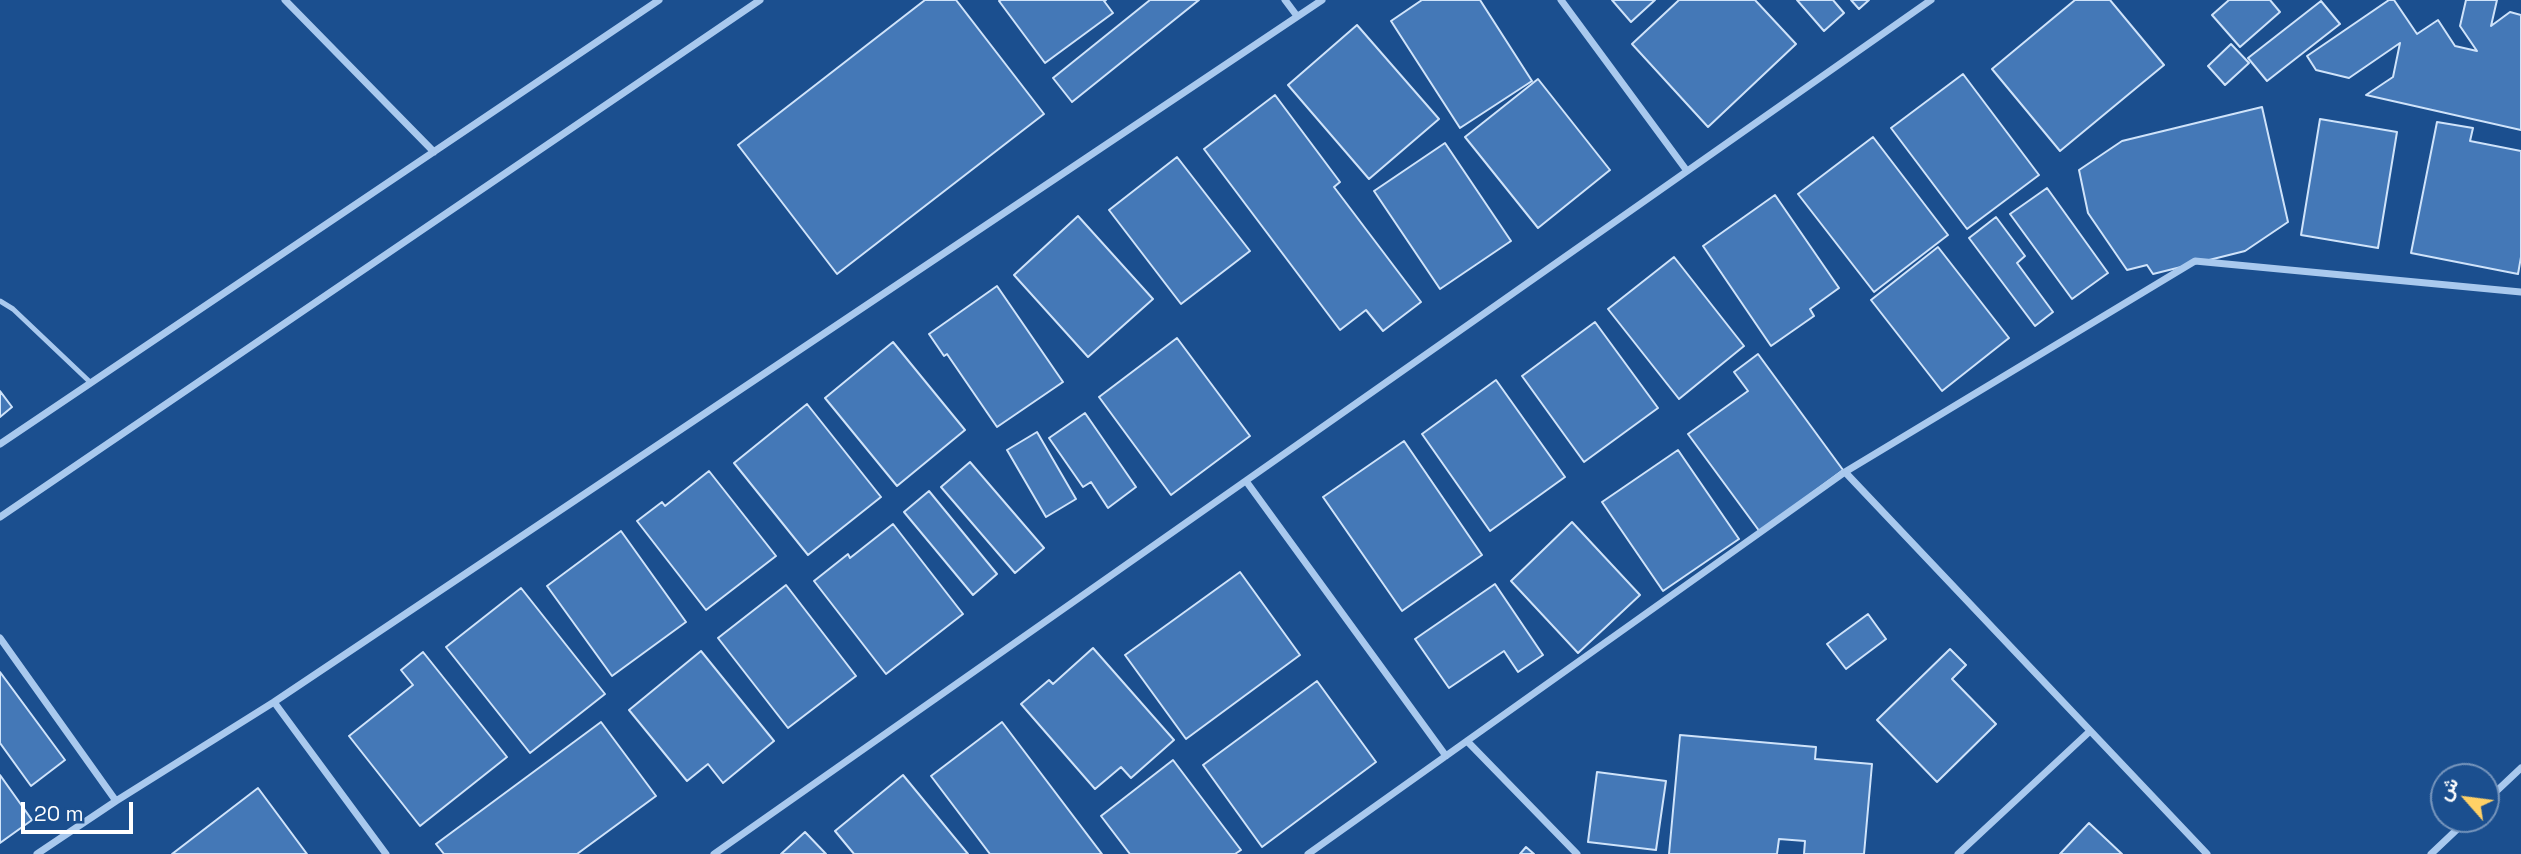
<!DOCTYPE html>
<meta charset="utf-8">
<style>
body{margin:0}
#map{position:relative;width:2521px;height:854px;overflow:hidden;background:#1b4f8f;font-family:"Space Grotesk",Vazirmatn,sans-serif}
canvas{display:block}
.north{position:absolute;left:2430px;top:763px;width:70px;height:70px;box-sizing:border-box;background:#1b4f8f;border:2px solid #7695bc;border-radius:50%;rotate:298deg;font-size:19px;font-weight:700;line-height:28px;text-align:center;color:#fff}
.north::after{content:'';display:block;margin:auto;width:24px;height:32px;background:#ffd166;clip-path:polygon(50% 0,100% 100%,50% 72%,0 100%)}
.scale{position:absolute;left:21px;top:802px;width:112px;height:32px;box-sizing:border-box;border:4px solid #fff;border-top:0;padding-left:9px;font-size:21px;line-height:24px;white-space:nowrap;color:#fff;-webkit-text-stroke:5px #1b4f8f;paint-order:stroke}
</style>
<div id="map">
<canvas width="2521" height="854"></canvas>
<div class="north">ش</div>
<div class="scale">20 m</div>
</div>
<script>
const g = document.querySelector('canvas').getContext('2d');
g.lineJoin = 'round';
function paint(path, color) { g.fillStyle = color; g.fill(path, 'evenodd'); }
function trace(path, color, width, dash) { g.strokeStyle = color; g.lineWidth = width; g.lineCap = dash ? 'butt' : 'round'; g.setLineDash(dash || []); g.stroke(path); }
const building = new Path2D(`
 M925,0H956L1044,114L837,274L738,145Z
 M1001,0H1106L1104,1L1113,13L1045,63L999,1Z
 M1150,0H1199L1072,102L1053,78Z
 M1422,0H1480L1532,81L1460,128L1391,21Z
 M1612,0H1655L1631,22Z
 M1679,0H1755L1796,44L1708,127L1632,44Z
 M1797,0H1833L1844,13L1824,31Z
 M1851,0H1869L1859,9Z
 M2075,0H2110L2164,65L2060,151L1992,69Z
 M2229,0H2270L2280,12L2240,47L2212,15Z
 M2389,0H2394L2417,34L2438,20L2455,46L2477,51L2460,26L2466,0H2497L2491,26L2510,12L2521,15V130L2366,95L2393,77L2400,43L2349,78L2316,70L2307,56Z
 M2321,1L2340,24L2267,81L2248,58Z
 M1357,25L1439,119L1369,179L1288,85Z
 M2231,44L2249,63L2225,85L2208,66Z
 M1963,74L2039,175L1967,229L1891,128Z
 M1538,79L1610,170L1538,228L1465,137Z
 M1275,95L1340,182L1334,187L1421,302L1383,331L1366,310L1340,330L1204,149Z
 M2262,107L2288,222L2245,251L2153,274L2147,265L2127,270L2088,213L2079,170L2122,141Z
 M2320,119L2397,132L2378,248L2301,235Z
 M2437,122L2473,128L2470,141L2521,151V257L2518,274L2411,253Z
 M1873,137L1948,235L1874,292L1798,194Z
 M1445,143L1511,241L1440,289L1374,191Z
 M1177,157L1250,251L1181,304L1109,210Z
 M2047,188L2108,273L2072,299L2010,214Z
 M1775,195L1839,288L1810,309L1814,316L1771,346L1703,246Z
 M1078,216L1153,299L1088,357L1014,275Z
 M1996,217L2025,256L2017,263L2053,312L2035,326L1969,238Z
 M1938,247L2009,338L1942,391L1871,300Z
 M1674,257L1744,346L1679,399L1608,309Z
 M997,286L1063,382L997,427L947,354L944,356L929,334Z
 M1595,322L1658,408L1584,462L1522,376Z
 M1177,338L1250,436L1171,495L1099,397Z
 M893,342L965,430L897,486L825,398Z
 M1758,354L1843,470L1760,532L1688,434L1748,391L1734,372Z
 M1496,380L1565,477L1490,531L1422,434Z
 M0,391L12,407L0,417Z
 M807,404L881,497L808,555L734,463Z
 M1085,413L1136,487L1108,508L1091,482L1083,487L1049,438Z
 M1037,432L1076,499L1046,517L1007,450Z
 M1404,441L1482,555L1402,611L1323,497Z
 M1678,450L1739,539L1663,591L1602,502Z
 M970,462L1044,548L1015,573L941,487Z
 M709,471L776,556L706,610L637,521L662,502L665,506Z
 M929,491L997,574L973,595L904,512Z
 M1572,522L1640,595L1578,653L1511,581Z
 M893,524L963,614L886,674L814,581L848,554L850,558Z
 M621,531L686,622L612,676L547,586Z
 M1240,572L1300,655L1186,739L1125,655Z
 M1495,584L1543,655L1518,672L1504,651L1449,688L1415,639Z
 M786,585L856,676L788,728L718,638Z
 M521,588L605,694L530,753L446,647Z
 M1868,614L1886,639L1846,669L1827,644Z
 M1093,648L1174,740L1131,778L1121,767L1095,789L1021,704L1049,680L1053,684Z
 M1950,649L1966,665L1952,679L1996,724L1937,782L1877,720Z
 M701,651L774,741L723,783L708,764L687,781L629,710Z
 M423,652L507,757L420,826L349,736L413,685L401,670Z
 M0,672L65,760L31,786L0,743Z
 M1317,681L1376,762L1262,847L1203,765Z
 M601,722L656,796L577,854H444L436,844Z
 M1002,722L1102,854H990L931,776Z
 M1680,735L1816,747L1815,759L1872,764L1864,854H1804L1805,841L1779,839L1777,854H1669Z
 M1173,760L1241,850L1235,854H1130L1101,816Z
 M1597,772L1666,781L1656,850L1588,842Z
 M0,775L32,820L0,843Z
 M903,775L968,854H854L835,831Z
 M258,788L307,854H172Z
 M2089,823L2122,854H2060Z
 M805,832L826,854H781Z
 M1526,847L1534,854H1520Z`);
paint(building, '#4478b7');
trace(building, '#cfe3fa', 2);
trace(new Path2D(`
 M0,301L13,309L91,383`), '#a9c9ee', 5);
trace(new Path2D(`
 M285,0L434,152
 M1285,0L1297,16
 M1561,0L1687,171
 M0,444L659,0
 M1845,472L2207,854
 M1246,481L1446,756
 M0,517L760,0
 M0,638L116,801
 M274,702L386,854
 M1467,741L1577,854
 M2486,801L2521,768
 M37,854L116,801L274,702L1322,0
 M714,854L1931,0
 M1308,854L1845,472L2195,261L2521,292
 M1958,854L2089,732
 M2431,854L2468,819`), '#a9c9ee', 7);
</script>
